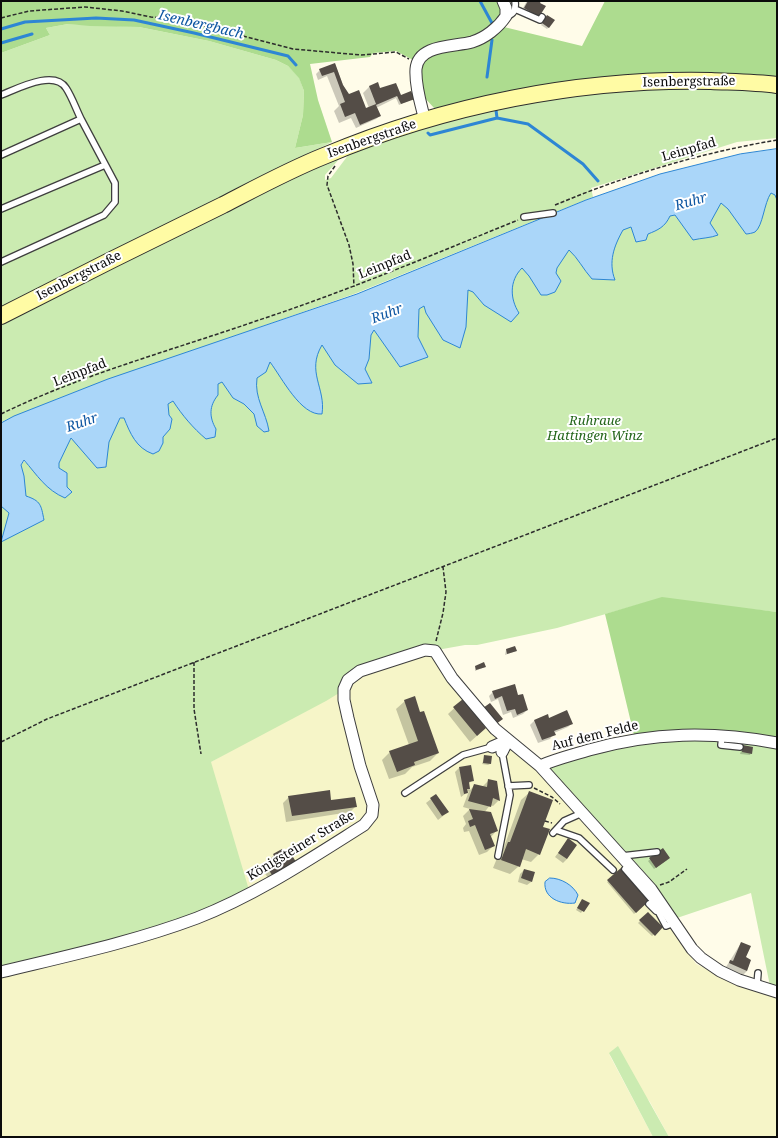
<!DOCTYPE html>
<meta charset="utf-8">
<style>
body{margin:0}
#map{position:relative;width:778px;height:1138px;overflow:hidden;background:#fffce9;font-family:"Noto Serif",serif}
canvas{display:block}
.frame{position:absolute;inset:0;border:2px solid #0b0b0b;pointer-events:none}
</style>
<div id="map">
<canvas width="778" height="1138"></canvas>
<div class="frame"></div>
</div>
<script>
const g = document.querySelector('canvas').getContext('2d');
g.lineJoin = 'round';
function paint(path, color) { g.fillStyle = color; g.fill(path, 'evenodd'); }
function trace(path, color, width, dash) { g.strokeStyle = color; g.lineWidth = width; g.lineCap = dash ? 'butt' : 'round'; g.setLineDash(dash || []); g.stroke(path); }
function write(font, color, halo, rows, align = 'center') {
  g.font = font + ' "Noto Serif",serif'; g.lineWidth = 4; g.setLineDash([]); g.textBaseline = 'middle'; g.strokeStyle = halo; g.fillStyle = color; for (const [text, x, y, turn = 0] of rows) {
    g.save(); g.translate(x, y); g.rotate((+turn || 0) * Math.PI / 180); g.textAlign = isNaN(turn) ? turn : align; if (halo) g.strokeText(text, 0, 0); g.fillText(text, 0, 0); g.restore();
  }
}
paint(new Path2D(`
 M432,652L452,679L541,767L650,893L696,964L733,981L777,996V1137H669L650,1102L609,1054L653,1137H1V975L211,762L285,719L351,677Z`), '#f6f5c8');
paint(new Path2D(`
 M68,24L139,27L209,41L276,60L288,66L299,77L304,91L303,115L295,148L332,142L1,311V53L50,35L46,28Z
 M587,89H777V138L737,142L591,188L590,183L593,197L354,294L75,392L1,422V324L308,170L341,157L325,175V180L331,178L352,150L460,115Z
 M777,190V612L658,599L557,628L477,645H465L437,650L360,671L344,690L326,701L211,762L249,890L193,917L1,973V475L21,465L24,461L26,463L69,442L71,438L72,440L142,409L270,362L542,254L662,214Z
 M647,739H727L777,747V989L770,986L751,893L677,918L646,874L548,768L579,755Z
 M618,1046L669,1137H653L609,1053Z`), '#cbebb1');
paint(new Path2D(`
 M1,1H499L503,15L493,28L415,61L396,51L373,53L370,57L310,64L318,100L332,142L295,148L303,115L304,91L299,78L288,66L276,60L209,41L139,27L90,26L68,24L46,28L50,35L1,53Z
 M605,1H777V79L756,77L435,109L423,96L420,83V63L428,54L504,27L582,46Z
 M662,597L777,612V741L634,735L605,614Z`), '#addc8f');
const water = new Path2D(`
 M777,149V200L775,195L771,193C764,203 763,226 755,232C753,233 748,234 746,234L728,209L721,203L710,223L718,235C711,238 701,238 693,240L675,215L670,216C665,227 658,230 648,234L646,240L636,242L631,227L623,230C614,246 608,262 615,280L592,279C583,269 578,258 569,250L557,268L556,273L561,281L555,292L547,295H541L529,276L522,268C509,281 510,299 519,313L511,322L484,305L473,292L468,290L466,327L460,348L443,340L426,313L424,306L419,309L418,337L428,357L400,367L374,330L371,335L369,359L365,369L372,383L358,384L335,365L322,345C306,372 326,388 322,414C301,416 282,378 270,362L266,372L257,378C254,398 266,412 269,431L264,432L257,426L254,414L244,404L233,398L222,382L218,384V395C209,406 209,417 216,429L215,437L206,439C193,428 182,415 173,401L168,404L169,415L172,419L170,429L163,437V443L159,451L153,454C136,448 130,433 124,418H120L109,442L106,467L97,468L71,438L59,463V468L67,473V487L72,492L65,498C46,490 37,475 24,460L21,465L24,476L26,496C41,501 41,505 44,520L1,542L9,513L1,506V423L14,416L108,379L357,294L586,200L660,174L740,154Z
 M550,878C561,878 573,885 578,895L575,903C561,905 543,898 545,882Z`);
paint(water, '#aad6f9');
trace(water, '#2d86d4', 1);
paint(new Path2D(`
 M527,1H540L538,17L520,13Z
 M546,18L549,27L547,29L541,25Z
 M335,64L343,85L349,96L366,110L369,108L363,93L369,87L377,84L380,90L399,95L396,98L411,92L413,99L399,105L396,98L376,108L380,116L376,119L356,128L351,118L339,123L334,111L339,106L327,76L318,80L316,74L320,70Z
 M506,650L516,651L505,655Z
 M475,666L485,667L475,671Z
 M493,692L517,696L527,710L523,714L513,718L511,712L503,715L498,699L491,702L489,696Z
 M405,701L420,713L438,753L430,761L412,767L405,774L389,779L382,760L390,752L409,745L396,709Z
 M462,701L479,734L470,742L448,714Z
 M547,715L549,719L572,723L568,727L554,733L550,739L538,743L530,725L534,721Z
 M743,746L751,753L750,755L740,754Z
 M485,756L490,764L488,765L482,764Z
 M459,768L473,780L468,784L470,790L475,785L482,787L489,780L499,800L493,806L490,805L484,813L497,830L491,837L493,846L487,852L479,855L469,831L464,832L463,828L466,824L463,816L470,809L463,807L469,791L461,797L455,772Z
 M530,792L542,827L539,854L531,862L521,859L519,866L510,874L493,868L500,851L504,847L521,800Z
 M436,795L448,812L438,820L426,803Z
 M289,797L331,801L356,806L350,812L286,822L283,803Z
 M568,840L567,859L563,863L555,857Z
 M663,849L667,860L654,869L648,861Z
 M274,855L291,866L268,878L264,872L273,864L270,859Z
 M621,869L649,900L634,914L607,882Z
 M524,870L531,882L527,885L518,882L520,874Z
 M581,902L588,903L581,913L576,910Z
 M648,913L662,927L652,936L638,923Z
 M741,943L744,958L750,961L747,971L743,975L726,967Z`), '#0003');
trace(new Path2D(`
 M480,1L493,25
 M1,29L25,22L96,18L134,20L194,33L288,56L296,65
 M1,43L32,34
 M487,77L492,40
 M496,110L497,118
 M428,133L430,135L497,118L528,124L583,164L598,181`), '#2d86d4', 3);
paint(new Path2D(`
 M528,1H541L540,3L546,6L539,17L524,8Z
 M547,15L555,20L549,28L542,23Z
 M335,63L343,85L349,94L359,90L366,108L376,104L369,86L378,82L380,88L396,83L401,95L411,91L415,99L401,104L397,96L376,105L381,116L360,125L355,113L345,117L340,104L345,102L334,72L322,76L319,69Z
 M515,646L517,651L507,654L506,649Z
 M484,662L486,667L476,670L475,666Z
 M515,684L518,695L523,694L528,710L517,715L515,709L507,711L502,696L495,699L492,691Z
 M415,696L420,712L424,711L439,753L414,762L415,765L397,772L389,751L418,741L404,700Z
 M463,699L486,728L477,736L453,707Z
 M490,703L503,719L496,724L483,708Z
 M567,710L573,724L554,731L556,735L542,740L534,720L548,714L549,718Z
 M743,745L753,747L752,754L742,752Z
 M484,755L492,756L491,764L483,763Z
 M471,765L474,781L469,782L470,789H467L468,793L464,794L459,767Z
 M488,779L497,781L500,801L493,798L491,807L468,801L474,784L487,787Z
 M330,790L331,800L355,797L357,807L292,816L288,796Z
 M529,791L553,800L543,827L550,829L540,855L526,849L520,867L501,860L508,842H510Z
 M436,794L449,812L442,816L430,798Z
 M469,809L491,812L498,831L490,834L495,846L485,850L475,825L470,827L468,821L473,819Z
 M568,838L577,845L567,859L558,853Z
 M663,848L670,858L656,868L649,858Z
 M282,849L286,855L290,852L296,862L272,875L267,867L277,861L273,854Z
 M621,868L650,900L636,913L607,880Z
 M524,869L535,872L532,882L521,878Z
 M582,899L590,903L584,912L577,908Z
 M648,912L663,927L655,936L639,920Z
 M741,942L751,946L746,957L751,960L747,971L729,963L730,960L733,961Z`), '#544d47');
const lane = new Path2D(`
 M515,9L540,20L542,17
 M506,16C514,15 516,9 515,1
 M1,95C17,89 54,69 66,88C72,97 76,109 81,119L1,155
 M1,209L105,165
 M524,217L553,213
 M1,262L104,215L115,202V183L81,119
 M722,736L721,745L740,747
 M508,786L529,785
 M405,793L463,755L492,747
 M556,830L579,838L613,870
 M553,833L564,821L582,813
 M498,856L510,795L502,752
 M622,856L657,852
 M625,869L652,900L666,926L674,923
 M649,904L656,911
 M757,985L758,973`);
const street = new Path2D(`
 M425,121C421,104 415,86 416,69C418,44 454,47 472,42C485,38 498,28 506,16V8L503,1
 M492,747L508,740L502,752
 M540,766C556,759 573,755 589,750C653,732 712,731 777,743
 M1,972C67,956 133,942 197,918C256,895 310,859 364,825L372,815L373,805L360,766L348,718L344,700V689L348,680L360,671L425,650L435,651L452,678L495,729L540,766L651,889L692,949L701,958L720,971L739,980L777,992`);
const secondary = new Path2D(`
 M1,316C75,278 149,241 223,205C256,188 289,170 324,156C445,105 580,78 711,81C733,82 755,82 777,85`);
trace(lane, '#3e3e3e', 8);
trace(street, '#3e3e3e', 13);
trace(secondary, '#2d2d2d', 18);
trace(new Path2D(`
 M1,18L29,11L85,7L122,11L151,17L178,19L293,49L361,55L396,52L409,59
 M335,166L328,176L327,185L349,245L353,264L354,287
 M555,205C627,175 700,153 777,140
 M1,414C83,374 173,350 259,320C347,291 432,255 518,220
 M436,641L443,613L446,592L443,567
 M194,662V709L201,754
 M1,742L47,719L777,438
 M534,788L552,797L560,804
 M545,821L552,823
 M660,885L669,882L687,869`), '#2d2d2d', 1.5, [4, 2]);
trace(lane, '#fff', 5.5);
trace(street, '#fff', 11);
trace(secondary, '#fffba4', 16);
write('13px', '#0b0b0b', '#fff', [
 ["Isenbergstraße",689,82,-1],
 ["Isenbergstraße",372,139,-19],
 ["Leinpfad",689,150,-16],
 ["Leinpfad",385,265,-22],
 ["Isenbergstraße",79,276,-27],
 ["Leinpfad",80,373,-21],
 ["Auf dem Felde",595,736,-14],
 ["Königsteiner Straße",301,846,-31]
]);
write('italic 13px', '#236519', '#fff', [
 ["Ruhraue",595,421],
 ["Hattingen Winz",595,436]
]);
write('italic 14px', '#0f57a2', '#fff', [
 ["Isenbergbach",201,25,13],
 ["Ruhr",691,202,-17],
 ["Ruhr",387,314,-21],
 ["Ruhr",82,423,-19]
]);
</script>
